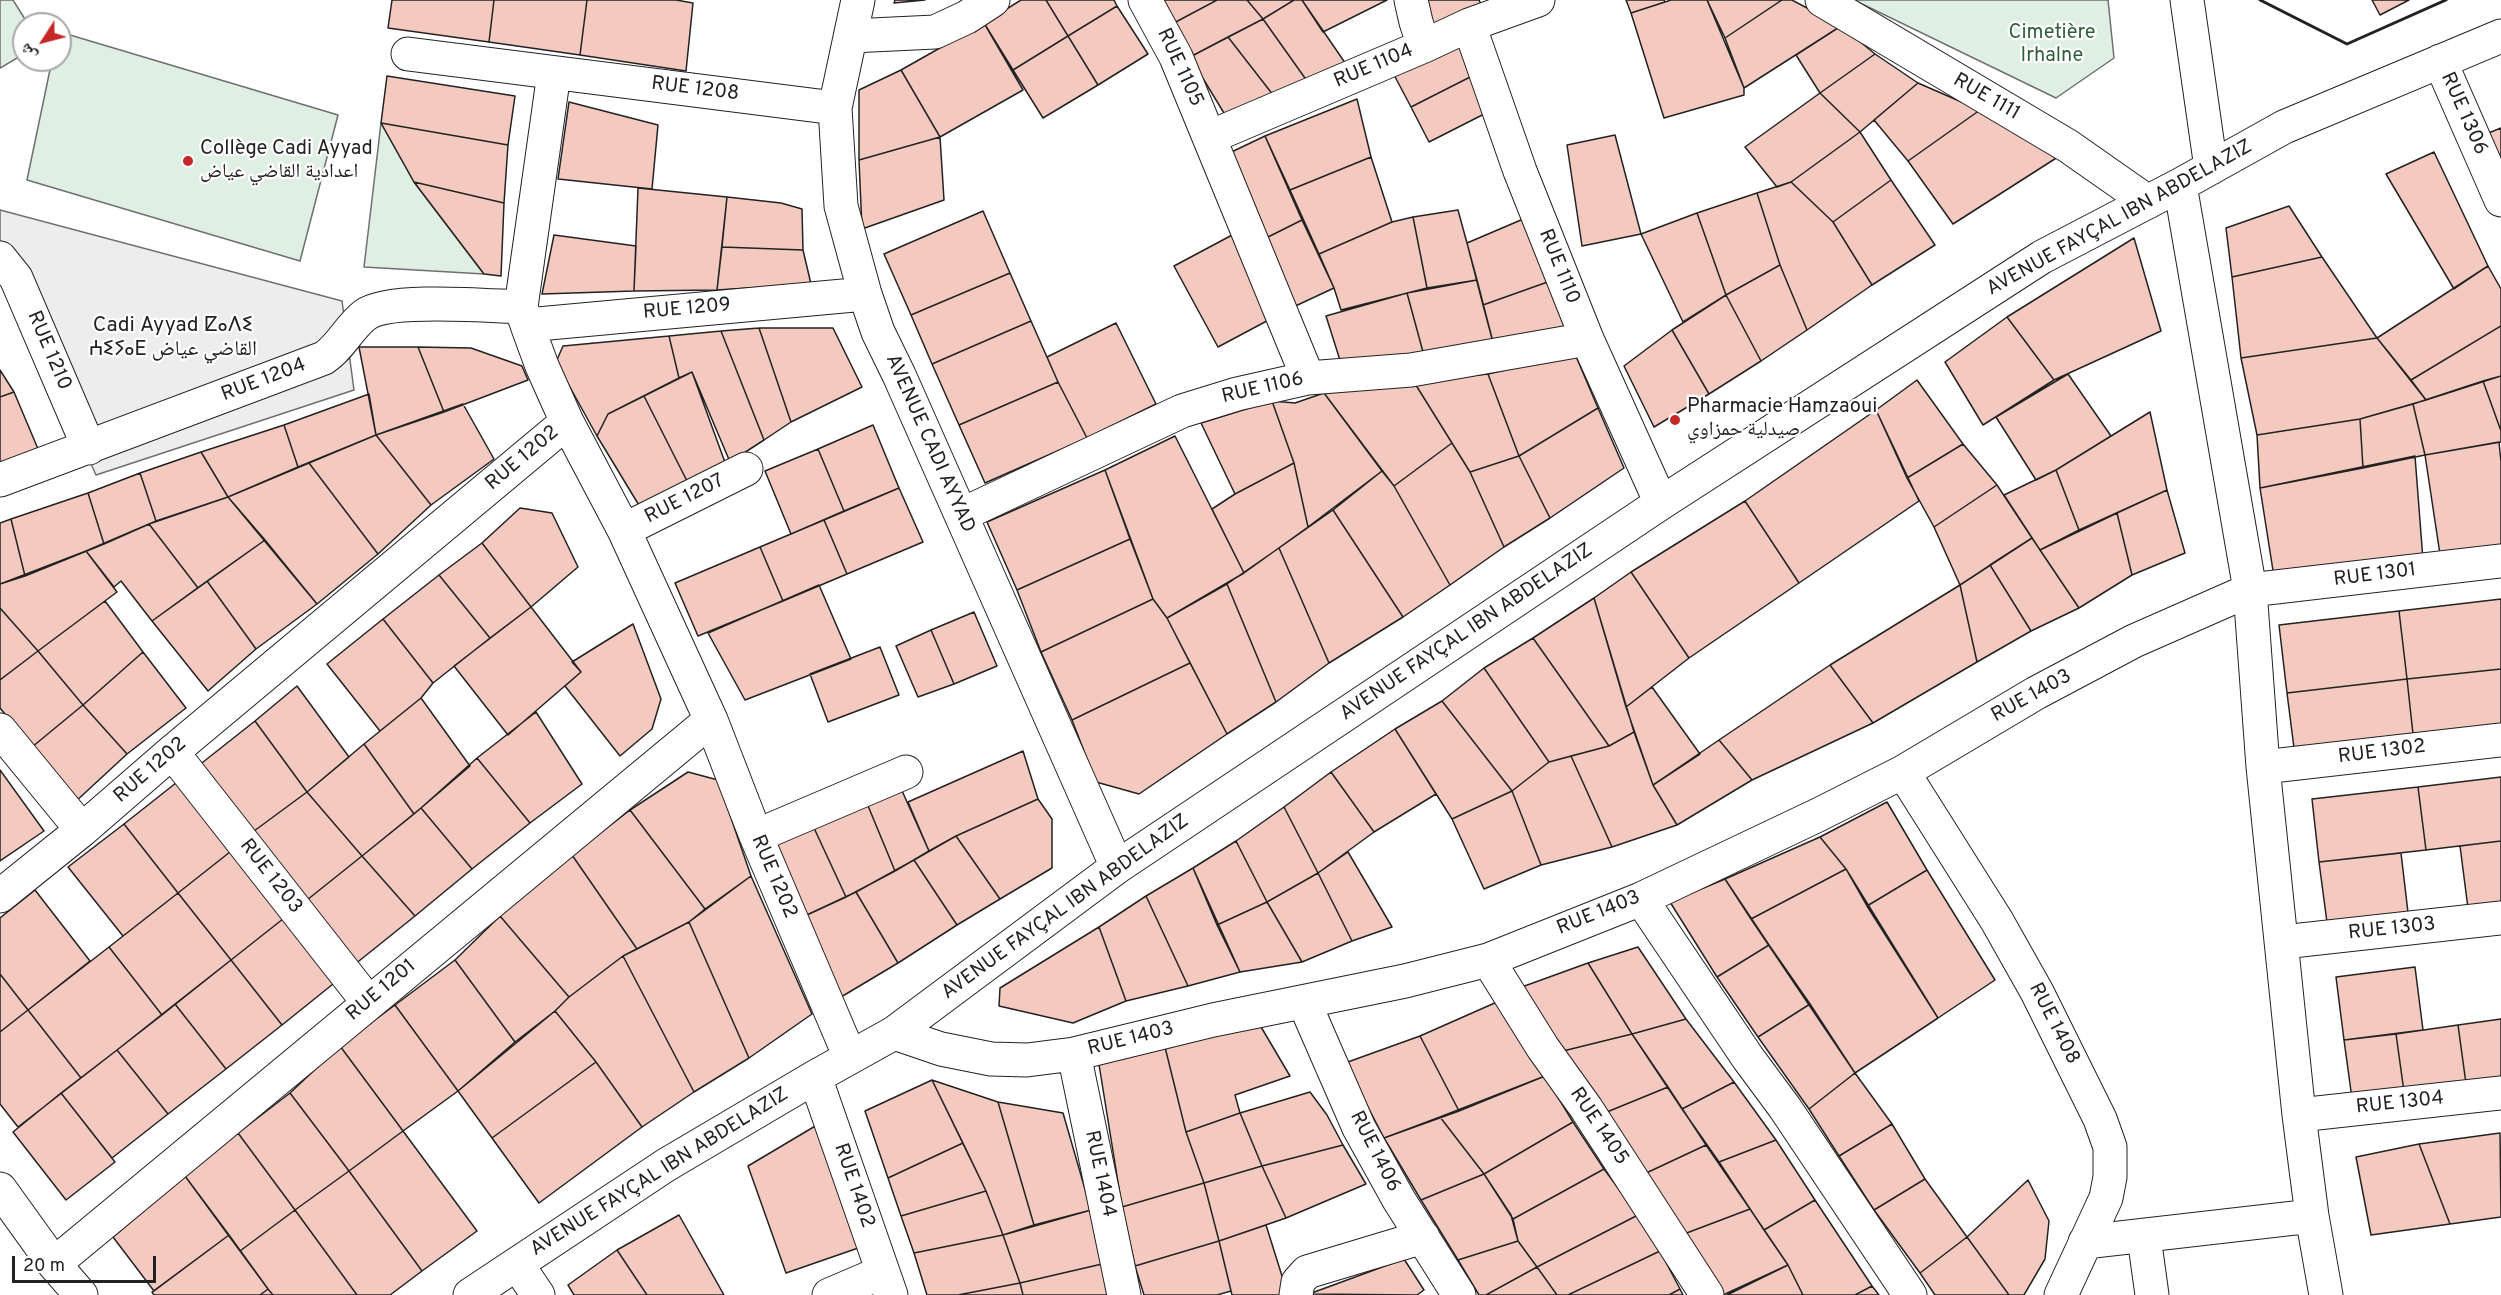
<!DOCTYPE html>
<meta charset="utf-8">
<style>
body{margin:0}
#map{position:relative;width:2501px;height:1295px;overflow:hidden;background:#fff;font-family:Overpass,"Noto Naskh Arabic",sans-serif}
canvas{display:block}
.north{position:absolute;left:12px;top:12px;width:60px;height:60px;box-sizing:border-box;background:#fff;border:2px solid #a7a7a7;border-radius:50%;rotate:234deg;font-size:16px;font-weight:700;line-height:24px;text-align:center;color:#222}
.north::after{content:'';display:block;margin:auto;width:21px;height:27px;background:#c62828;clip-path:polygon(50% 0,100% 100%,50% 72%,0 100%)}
.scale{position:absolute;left:12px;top:1256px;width:144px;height:27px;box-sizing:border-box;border:3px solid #222;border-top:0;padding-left:8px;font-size:18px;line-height:21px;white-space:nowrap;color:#222;-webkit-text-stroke:4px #fff;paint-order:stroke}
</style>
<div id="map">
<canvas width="2501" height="1295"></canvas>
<div class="north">ش</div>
<div class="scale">20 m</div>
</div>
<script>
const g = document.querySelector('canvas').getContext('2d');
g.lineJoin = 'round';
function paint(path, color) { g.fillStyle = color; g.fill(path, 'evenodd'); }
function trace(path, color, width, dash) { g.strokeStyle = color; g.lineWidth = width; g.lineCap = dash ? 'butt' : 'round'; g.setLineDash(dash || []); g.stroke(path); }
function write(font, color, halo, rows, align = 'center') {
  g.font = font + ' Overpass,"Noto Naskh Arabic","Noto Sans Tifinagh",sans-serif'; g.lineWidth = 4.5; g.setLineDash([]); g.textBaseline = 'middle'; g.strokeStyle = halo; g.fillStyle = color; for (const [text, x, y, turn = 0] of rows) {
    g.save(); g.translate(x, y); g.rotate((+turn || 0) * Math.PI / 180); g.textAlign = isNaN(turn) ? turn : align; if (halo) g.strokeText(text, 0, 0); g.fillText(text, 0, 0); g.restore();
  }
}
const green = new Path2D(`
 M0,0H13L28,24H24V54L0,68Z
 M1854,0H2108L2114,58L2056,98Z
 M60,32L338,115L300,261L27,180L52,60H60Z
 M381,123L414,182L484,274L364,267Z`);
paint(green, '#e0efe3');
trace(green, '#6f6f6f', 1.5);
const parking = new Path2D(`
 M0,210L342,301L354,390L96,475L21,308L0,279Z`);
paint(parking, '#ededed');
trace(parking, '#6f6f6f', 1.5);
const building = new Path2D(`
 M392,0H494L489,42L388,28Z
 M494,0H587L580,55L489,42Z
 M587,0H676L693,3L686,71L580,55Z
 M895,0H925L894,3Z
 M1021,0H1046L1068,36L1013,70L984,23Z
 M1046,0H1114L1117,6L1068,36Z
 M1158,0H1217L1172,24Z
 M1217,0H1247L1263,19L1190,57L1172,24Z
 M1247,0H1294L1263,19Z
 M1294,0H1302L1350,70L1312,88L1263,19Z
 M1302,0H1387L1323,32Z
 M1421,0H1479L1484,11L1435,32Z
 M1626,0H1664L1665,2L1631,13Z
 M1671,0H1707L1744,88V95L1664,118L1631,13Z
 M1707,0H1782L1725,38Z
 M1782,0H1792L1841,26L1744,88L1725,38Z
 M2372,0H2409L2380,15Z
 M1117,6L1148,54L1098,85L1068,36Z
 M1263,19L1312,88L1277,100L1228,37Z
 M984,23L1023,90L940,137L901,70Z
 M1841,26L1875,54L1820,93L1796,55Z
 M1068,36L1098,85L1043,118L1013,70Z
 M1228,37L1277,100L1230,123L1190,57Z
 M1461,38L1478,73L1411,107L1393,73Z
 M1875,54L1918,83L1860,132L1820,93Z
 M901,70L940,137L859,160V90Z
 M1478,73L1496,108L1429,142L1411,107Z
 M387,76L515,96L508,145L381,123Z
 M1918,83L1980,110L1908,161L1874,120Z
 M1820,93L1860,132L1791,182L1777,187L1745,147Z
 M1357,99L1371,157L1290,190L1265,136Z
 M569,102L658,125L652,189L558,179Z
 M1980,110L2061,155L1953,224L1908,161Z
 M381,123L508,145L504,203L414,182Z
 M2501,128V167L2486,134Z
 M1860,132L1891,180L1833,222L1791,182Z
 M1615,135L1641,234L1582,246L1567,145Z
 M1265,136L1302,220L1260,241L1221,157Z
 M940,137L944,200L862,229L859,160Z
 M2434,152L2488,266L2454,289L2386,174Z
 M1371,157L1392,222L1319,254L1290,190Z
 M1891,180L1935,245L1872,285L1833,222Z
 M414,182L504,203L501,276L484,274Z
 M1791,182L1833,222L1872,285L1807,330L1780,265L1757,193Z
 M638,188L727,197L717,290L634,291Z
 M1757,193L1780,265L1726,295L1697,213Z
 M727,197L781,203L802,209L803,250L722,247Z
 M2289,206L2322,257L2232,277L2226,228Z
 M1458,210L1477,280L1427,288L1413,217Z
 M983,211L1010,273L911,315L884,254Z
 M1697,213L1726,295L1683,322L1641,234Z
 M1535,214L1556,279L1483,305L1467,243Z
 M1413,217L1427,288L1341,310L1334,288L1319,254L1392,222Z
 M1302,220L1334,288L1289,309L1260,241Z
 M1234,234L1278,315L1218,347L1174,266Z
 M554,235L636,246L634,291L542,294Z
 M2134,238L2161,331L2054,380L2007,317Z
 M722,247L803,250L811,284L717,290Z
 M2322,257L2377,338L2241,358L2232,277Z
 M1780,265L1807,330L1761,361L1726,295Z
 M2488,266L2501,289V326L2411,380L2377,338Z
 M1010,273L1031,321L932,364L911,315Z
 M1556,279L1574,326L1494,346L1483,305Z
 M1477,280L1494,346L1426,363L1407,293Z
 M1407,293L1426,363L1344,373L1326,316Z
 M1726,295L1761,361L1709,394L1672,330Z
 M2007,317L2054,380L1983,425L1945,362Z
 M1031,321L1058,382L959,425L932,364Z
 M1116,323L1156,404L1087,438L1058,382L1047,357Z
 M2501,326V376L2426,400L2411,380Z
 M759,328L791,422L764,440L721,331Z
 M759,328H833L862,387L791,422Z
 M1672,330L1709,394L1654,427L1624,366Z
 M721,331L764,440L730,462L692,372L679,378L669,336Z
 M669,336L679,378L608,414L597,436L556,362L563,346Z
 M2377,338L2426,400L2360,419L2257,435L2241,358Z
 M359,347H418L444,412L376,435Z
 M418,347L471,348L522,366L528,380L444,412Z
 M1575,354L1598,408L1519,456L1488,374Z
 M0,370L14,392L0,397Z
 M692,372L726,465L687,481L644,396Z
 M1488,374L1519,456L1470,472L1414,382Z
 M2068,374L2111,436L2056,470L2036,480L1996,417Z
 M2501,376V431L2483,381Z
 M1917,380L1963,444L1907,478L1876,410Z
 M2483,381L2501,431V442L2425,455L2413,404Z
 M1058,382L1087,438L985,483L959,425Z
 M1414,382L1452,443L1394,486L1324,393Z
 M14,392L41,456L0,473V397Z
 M1324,393L1382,471L1308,527L1294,463L1272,401L1295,403Z
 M369,394L376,435L298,467L284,425Z
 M644,396L687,481L640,507L597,436L608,414Z
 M1272,401L1294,463L1235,494L1201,423Z
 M463,404L494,459L431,505L376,435Z
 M2413,404L2425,455L2363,468L2360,419Z
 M1598,408L1624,468L1550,518L1519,456Z
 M1876,410L1919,501L1799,583L1745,501Z
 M2150,412L2167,490L2079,530L2056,470Z
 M2360,419L2363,468L2260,488L2257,435Z
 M284,425L298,467L228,497L201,452Z
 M873,425L899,488L844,511L818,449Z
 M376,435L431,505L378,554L309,463Z
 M1175,436L1244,573L1167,618L1153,599L1105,470Z
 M2499,442L2501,462V554L2441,561L2425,455Z
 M1452,443L1470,472L1504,547L1450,585L1394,486Z
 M1963,444L1997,485L1934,527L1907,478Z
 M818,449L844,511L791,534L765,471Z
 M201,452L228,497L156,521L140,473Z
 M1519,456L1550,518L1504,547L1470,472Z
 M2415,456L2423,560L2274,577L2260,488Z
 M309,463L378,554L317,604L228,497Z
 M1294,463L1308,527L1244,573L1212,509L1235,494Z
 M1105,470L1130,539L1017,590L987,522Z
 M2056,470L2079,530L2040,550L2004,495Z
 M1382,471L1394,486L1450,585L1403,617L1333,510Z
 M140,473L156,521L104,544L88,493Z
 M1997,485L2032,538L1960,585L1934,527Z
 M899,488L923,542L847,574L824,520Z
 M2167,490L2185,553L2132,575L2117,513Z
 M88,493L104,544L25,576L11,519Z
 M228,497L265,540L198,588L149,524Z
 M1745,501L1799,583L1689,658L1631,572Z
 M520,508L552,513L578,567L531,607L482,543Z
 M1333,510L1403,617L1329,663L1279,548Z
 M2117,513L2132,575L2079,608L2040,550Z
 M11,519L25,576L0,584V523Z
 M824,520L847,574L783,601L760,547Z
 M149,524L198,588L152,621L121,581L114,587L86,551Z
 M2032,538L2079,608L2031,631L1990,565Z
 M1130,539L1153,599L1041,652L1017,590Z
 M265,540L317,604L256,649L207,581Z
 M482,543L531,607L490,638L439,575Z
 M760,547L783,601L698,636L675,583Z
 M1279,548L1329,663L1276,702L1227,584Z
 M86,551L117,592L38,651L0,608V584Z
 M1990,565L2031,631L1977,662L1960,585Z
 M1631,572L1689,658L1626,707L1594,598Z
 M439,575L490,638L433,683L383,619Z
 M207,581L256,649L208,691L152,621Z
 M1227,584L1276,702L1227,734L1167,618Z
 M819,585L851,659L745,700L708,633Z
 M1960,585L1977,662L1873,723L1830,665Z
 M1594,598L1634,732L1609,746L1533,638Z
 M1153,599L1167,618L1190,663L1072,720L1041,652Z
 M2501,599V669L2407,679L2399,611Z
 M105,601L143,652L83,705L38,651Z
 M531,607L581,672L508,735L454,666Z
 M0,608L38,651L0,680Z
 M2399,611L2407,679L2287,693L2279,625Z
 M974,612L997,666L954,684L931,630Z
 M383,619L433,683L421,698L380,731L327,664Z
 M633,624L661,699L652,729L620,756L565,686L581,672L572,662Z
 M931,630L954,684L918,697L896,646Z
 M1533,638L1609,746L1549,762L1484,668Z
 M880,647L899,695L828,722L810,674Z
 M38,651L83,705L32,747L0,708V680Z
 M143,652L186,708L127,754L83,705Z
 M1190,663L1227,734L1139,794L1096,782L1072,720Z
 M1830,665L1873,723L1752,780L1719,740Z
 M1484,668L1549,762L1512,791L1442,701Z
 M2501,669V734L2414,743L2407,679Z
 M2407,679L2414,743L2295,756L2287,693Z
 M297,686L349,757L307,792L255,721Z
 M1652,687L1700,754L1653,785L1626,707Z
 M421,698L470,766L414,814L364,744Z
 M1442,701L1512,791L1452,819L1395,729Z
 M83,705L127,754L74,803L32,747Z
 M536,712L582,784L530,823L477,758Z
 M255,721L307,792L250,834L198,766Z
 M1395,729L1436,794L1374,832L1331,772Z
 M1634,732L1653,785L1677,825L1612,847L1571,756L1609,746Z
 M1719,740L1752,780L1677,825L1653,785Z
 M364,744L414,814L362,856L307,792Z
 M1023,751L1038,799L956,836L929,851L908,802Z
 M1571,756L1612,847L1541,865L1512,791L1549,762Z
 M477,758L530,823L472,869L421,808Z
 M0,770L44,831L0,861Z
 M688,772L718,780L751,876L705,909L630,810Z
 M1331,772L1374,832L1318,873L1284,807Z
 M2501,777V841L2426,850L2418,787Z
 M181,779L235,848L178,893L124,824Z
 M899,784L929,851L895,871L866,801Z
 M2418,787L2426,850L2319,862L2312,799Z
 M1512,791L1541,865L1484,889L1452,819Z
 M307,792L362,856L302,904L250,834Z
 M1038,799L1052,819V868L1000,899L956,836Z
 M866,801L895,871L846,897L814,828Z
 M1887,802L1927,870L1867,906L1846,869L1820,837Z
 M1284,807L1318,873L1267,902L1236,841Z
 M421,808L472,869L415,916L362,856Z
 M630,810L705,909L689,922L637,949L572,855Z
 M124,824L178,893L123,936L68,867Z
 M814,828L846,897L796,920L764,848Z
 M956,836L1000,899L957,925L914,860Z
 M1820,837L1846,869L1751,919L1725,879Z
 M1236,841L1267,902L1217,925L1193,868Z
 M2501,841V912L2469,916L2460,846Z
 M235,848L288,915L231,960L178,893Z
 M1348,852L1392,927L1352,941L1318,873Z
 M2401,853L2409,921L2328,930L2319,862Z
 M572,855L637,949L623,956L569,997L500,916Z
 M362,856L415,916L354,965L302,904Z
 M914,860L957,925L898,963L856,892Z
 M1193,868L1240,972L1188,986L1146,896Z
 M1846,869L1938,1018L1855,1073L1751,919Z
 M1927,870L1995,980L1938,1018L1867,906Z
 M1318,873L1352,941L1302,962L1267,902Z
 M751,876L812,1014L749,1058L689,922Z
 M1725,879L1769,945L1717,977L1670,902Z
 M35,890L90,961L28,1010L0,974V918Z
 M856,892L898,963L836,1000L796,920Z
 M178,893L231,960L162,1015L109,947Z
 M1146,896L1188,986L1126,1001L1099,927Z
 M1267,902L1302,962L1240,972L1217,925Z
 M288,915L338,980L282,1025L231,960Z
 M500,916L569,997L555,1011L515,1042L455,960Z
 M689,922L749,1058L694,1092L623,956Z
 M1099,927L1126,1001L1073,1023L999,1006L1000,988Z
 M1769,945L1810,1004L1758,1037L1717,977Z
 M109,947L162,1015L81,1078L28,1010Z
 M1638,947L1686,1019L1632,1034L1588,963Z
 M623,956L694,1092L642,1127L596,1062L555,1011L569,997Z
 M231,960L282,1025L226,1069L175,1004Z
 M455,960L515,1042L458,1091L395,1005Z
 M1588,963L1632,1034L1563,1051L1519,988Z
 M2415,967L2423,1030L2344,1040L2336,977Z
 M0,974L28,1010L0,1032Z
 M1497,1002L1545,1076L1459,1111L1420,1036Z
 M175,1004L226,1069L168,1114L117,1050Z
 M1810,1004L1855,1073L1809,1109L1758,1037Z
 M395,1005L458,1091L403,1131L340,1046Z
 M28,1010L81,1078L18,1127L0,1104V1032Z
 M555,1011L596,1062L492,1138L458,1091Z
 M1254,1015L1290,1076L1235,1095L1240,1113L1186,1132L1162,1035Z
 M1686,1019L1734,1082L1682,1109L1632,1034Z
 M2501,1019V1086L2467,1091L2458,1025Z
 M2458,1025L2467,1091L2405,1099L2396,1034Z
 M1632,1034L1668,1087L1602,1114L1563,1051Z
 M2396,1034L2405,1099L2353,1106L2344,1040Z
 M1162,1035L1186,1132L1204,1183L1122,1207L1097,1052Z
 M1420,1036L1459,1111L1384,1138L1345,1063Z
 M340,1046L403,1131L349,1171L290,1093Z
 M117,1050L168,1114L112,1158L61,1093Z
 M596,1062L642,1127L539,1203L492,1138Z
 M1855,1073L1892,1124L1839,1156L1809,1109Z
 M1545,1076L1573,1122L1484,1174L1440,1117Z
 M932,1080L963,1143L888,1178L865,1111Z
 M932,1080L998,1102L1034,1225L1003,1235L986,1191Z
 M1734,1082L1776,1140L1719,1162L1682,1109Z
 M1668,1087L1706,1145L1642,1175L1602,1114Z
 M1310,1092L1327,1115L1343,1145L1262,1166L1240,1113Z
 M61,1093L115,1162L66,1200L13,1132Z
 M290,1093L349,1171L295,1210L238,1133Z
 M998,1102L1063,1113L1091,1210L1034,1225Z
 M1240,1113L1262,1166L1204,1183L1186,1132Z
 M1440,1117L1484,1174L1421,1200L1384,1138Z
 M822,1122L864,1246L786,1273L748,1166Z
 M1573,1122L1604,1169L1513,1219L1484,1174Z
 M1892,1124L1925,1179L1874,1210L1839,1156Z
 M403,1131L477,1231L422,1271L349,1171Z
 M238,1133L295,1210L240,1251L185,1176Z
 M2500,1133L2501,1217L2450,1224L2419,1144Z
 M1776,1140L1815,1200L1764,1230L1719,1162Z
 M963,1143L986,1191L901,1216L888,1178Z
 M2419,1144L2450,1224L2371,1235L2356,1157Z
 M1343,1145L1366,1184L1286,1218L1262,1166Z
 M1706,1145L1750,1209L1684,1234L1642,1175Z
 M1262,1166L1286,1218L1219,1241L1204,1183Z
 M1604,1169L1638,1215L1537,1267L1518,1241L1513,1219Z
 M349,1171L422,1271L390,1295H357L295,1210Z
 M1484,1174L1511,1215L1518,1241L1458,1260L1421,1200Z
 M185,1176L229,1235L154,1291L113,1237Z
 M1925,1179L1967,1237L1920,1273L1874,1210Z
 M2028,1180L2049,1221L2045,1259L2024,1295H2009L1967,1237Z
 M1204,1183L1219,1241L1135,1266L1122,1207Z
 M986,1191L1003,1235L914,1253L901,1216Z
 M1815,1200L1872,1286L1855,1295H1803L1788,1265L1764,1230Z
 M1750,1209L1788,1265L1723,1295L1684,1234Z
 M295,1210L357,1295H273L268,1289L240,1251Z
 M1091,1210L1102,1264L1020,1283L1003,1235Z
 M679,1215L724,1295H647L617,1250Z
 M1638,1215L1660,1251L1568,1295H1557L1537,1267Z
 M1266,1225L1288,1295H1232L1219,1241Z
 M229,1235L268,1289L260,1295H154L152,1292Z
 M1003,1235L1020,1283L958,1295H927L914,1253Z
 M1967,1237L2009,1295H1935L1920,1273Z
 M1219,1241L1231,1291L1217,1295H1144L1135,1266Z
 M1518,1241L1537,1267L1486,1295H1479L1458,1260Z
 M617,1250L647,1295H574L568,1285Z
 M1660,1251L1680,1289L1669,1295H1568Z
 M1404,1259L1424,1290L1417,1295L1309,1294Z
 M1102,1264L1108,1295H1023L1020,1283Z
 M1788,1265L1803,1295H1727Z
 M1537,1267L1557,1295H1486Z
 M1020,1283L1023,1295H958Z
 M1872,1286L1879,1295H1855Z
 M268,1289L273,1295H260Z
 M1680,1289L1683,1295H1669Z`);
paint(building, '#f3c9c0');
trace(building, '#222', 1.5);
const minor = new Path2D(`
 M858,0L835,108L841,206L865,294L878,332L899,375L1117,867
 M1145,0L1176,57L1308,378
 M1411,0L1416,22L1424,46
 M1822,0L2068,146L2148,202
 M2187,0L2211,168
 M1469,25L1520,171L1587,339L1661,503
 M851,36L935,32L967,17L993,0
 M408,54L835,108
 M2440,61L2501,200
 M554,73L521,307L527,325L865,294
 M1210,137L1424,46L1469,25L1538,0
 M2180,185L2250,590L2263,767L2299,1115L2312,1216L2326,1295
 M0,258L16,278L89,448
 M527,325L542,366L567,422L624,530L711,720L756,836L850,1057
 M0,480L324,358C341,347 349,327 365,315C389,297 489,306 521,307
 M961,515L1182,411L1237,394L1308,378L1411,370L1587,339
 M624,530L746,469
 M0,730L82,830
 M172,752L368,1002
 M2263,767L2501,740
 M1903,772L1997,921L2037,992L2100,1119L2110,1147V1177L2106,1198L2061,1295
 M756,836L906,772
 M0,896L82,830L172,752L567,422
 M1641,899L1748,1058L1785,1108L1910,1295
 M2283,942L2501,918
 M1488,960L1543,1048L1586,1108L1707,1295
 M1304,1002L1359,1128L1399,1200L1459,1295
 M894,1033L941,1049L991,1059L1027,1060L1074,1054L1213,1020L1405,981L1488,960L1641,899L1818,815L1903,772L2036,693L2134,641L2250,590L2501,561
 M1074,1054L1124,1295
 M815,1077L891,1295
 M2299,1115L2501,1093
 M0,1189L54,1264L81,1295
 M2144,1237L2152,1295
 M2085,1242L2312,1216
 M54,1264L711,720
 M517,1264L538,1295
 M470,1295L666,1165L815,1077L894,1033L1117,867L1661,503L2042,257L2180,185L2284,127L2501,36
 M829,1295L883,1272
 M1296,1295L1298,1282L1307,1272L1423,1237`);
trace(minor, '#222', 35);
trace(minor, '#fff', 33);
trace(new Path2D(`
 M2260,0L2347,44L2446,0`), '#222', 3);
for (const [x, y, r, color] of [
 [188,161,6,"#c62828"],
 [1675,420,6,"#c62828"]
]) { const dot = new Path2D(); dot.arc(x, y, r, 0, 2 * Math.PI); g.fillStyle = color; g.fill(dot); trace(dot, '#fff', 2); }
write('20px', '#2f5e38', '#fff', [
 ["Cimetière",2052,34],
 ["Irhalne",2052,57]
]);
write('20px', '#222', '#fff', [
 ["RUE 1104",1374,67,-23],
 ["RUE 1105",1179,68,65],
 ["RUE 1208",695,90,7],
 ["RUE 1111",1986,98,30],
 ["RUE 1306",2463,114,66],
 ["AVENUE FAYÇAL IBN ABDELAZIZ",2120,219,-29],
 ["RUE 1110",1558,267,68],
 ["RUE 1209",687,310,-5],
 ["RUE 1210",48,351,67],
 ["RUE 1204",264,381,-21],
 ["RUE 1106",1263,389,-13],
 ["AVENUE CADI AYYAD",929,444,66],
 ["RUE 1202",523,459,-40],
 ["RUE 1207",685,500,-27],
 ["RUE 1301",2375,576,-7],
 ["AVENUE FAYÇAL IBN ABDELAZIZ",1467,633,-34],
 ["RUE 1403",2032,697,-29],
 ["RUE 1302",2382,753,-7],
 ["RUE 1202",151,771,-41],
 ["RUE 1203",270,877,52],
 ["RUE 1202",773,877,67],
 ["AVENUE FAYÇAL IBN ABDELAZIZ",1066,908,-36],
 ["RUE 1403",1599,914,-22],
 ["RUE 1303",2392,930,-6],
 ["RUE 1201",382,991,-40],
 ["RUE 1408",2053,1024,63],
 ["RUE 1403",1131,1040,-14],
 ["RUE 1304",2400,1104,-6],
 ["RUE 1405",1598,1127,56],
 ["RUE 1406",1374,1152,63],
 ["AVENUE FAYÇAL IBN ABDELAZIZ",660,1173,-32],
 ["RUE 1404",1099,1174,78],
 ["RUE 1402",853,1186,71]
]);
write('20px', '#222', '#fff', [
 ["Collège Cadi Ayyad",200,150],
 ["اعدادية القاضي عياض",200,173],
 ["Pharmacie Hamzaoui",1687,408],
 ["صيدلية حمزاوي",1687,431]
], 'left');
write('21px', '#222', '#fff', [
 ["Cadi Ayyad ⵇⴰⴷⵉ",173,327],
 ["ⵄⵉⵢⴰⴹ القاضي عياض",173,351]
]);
</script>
